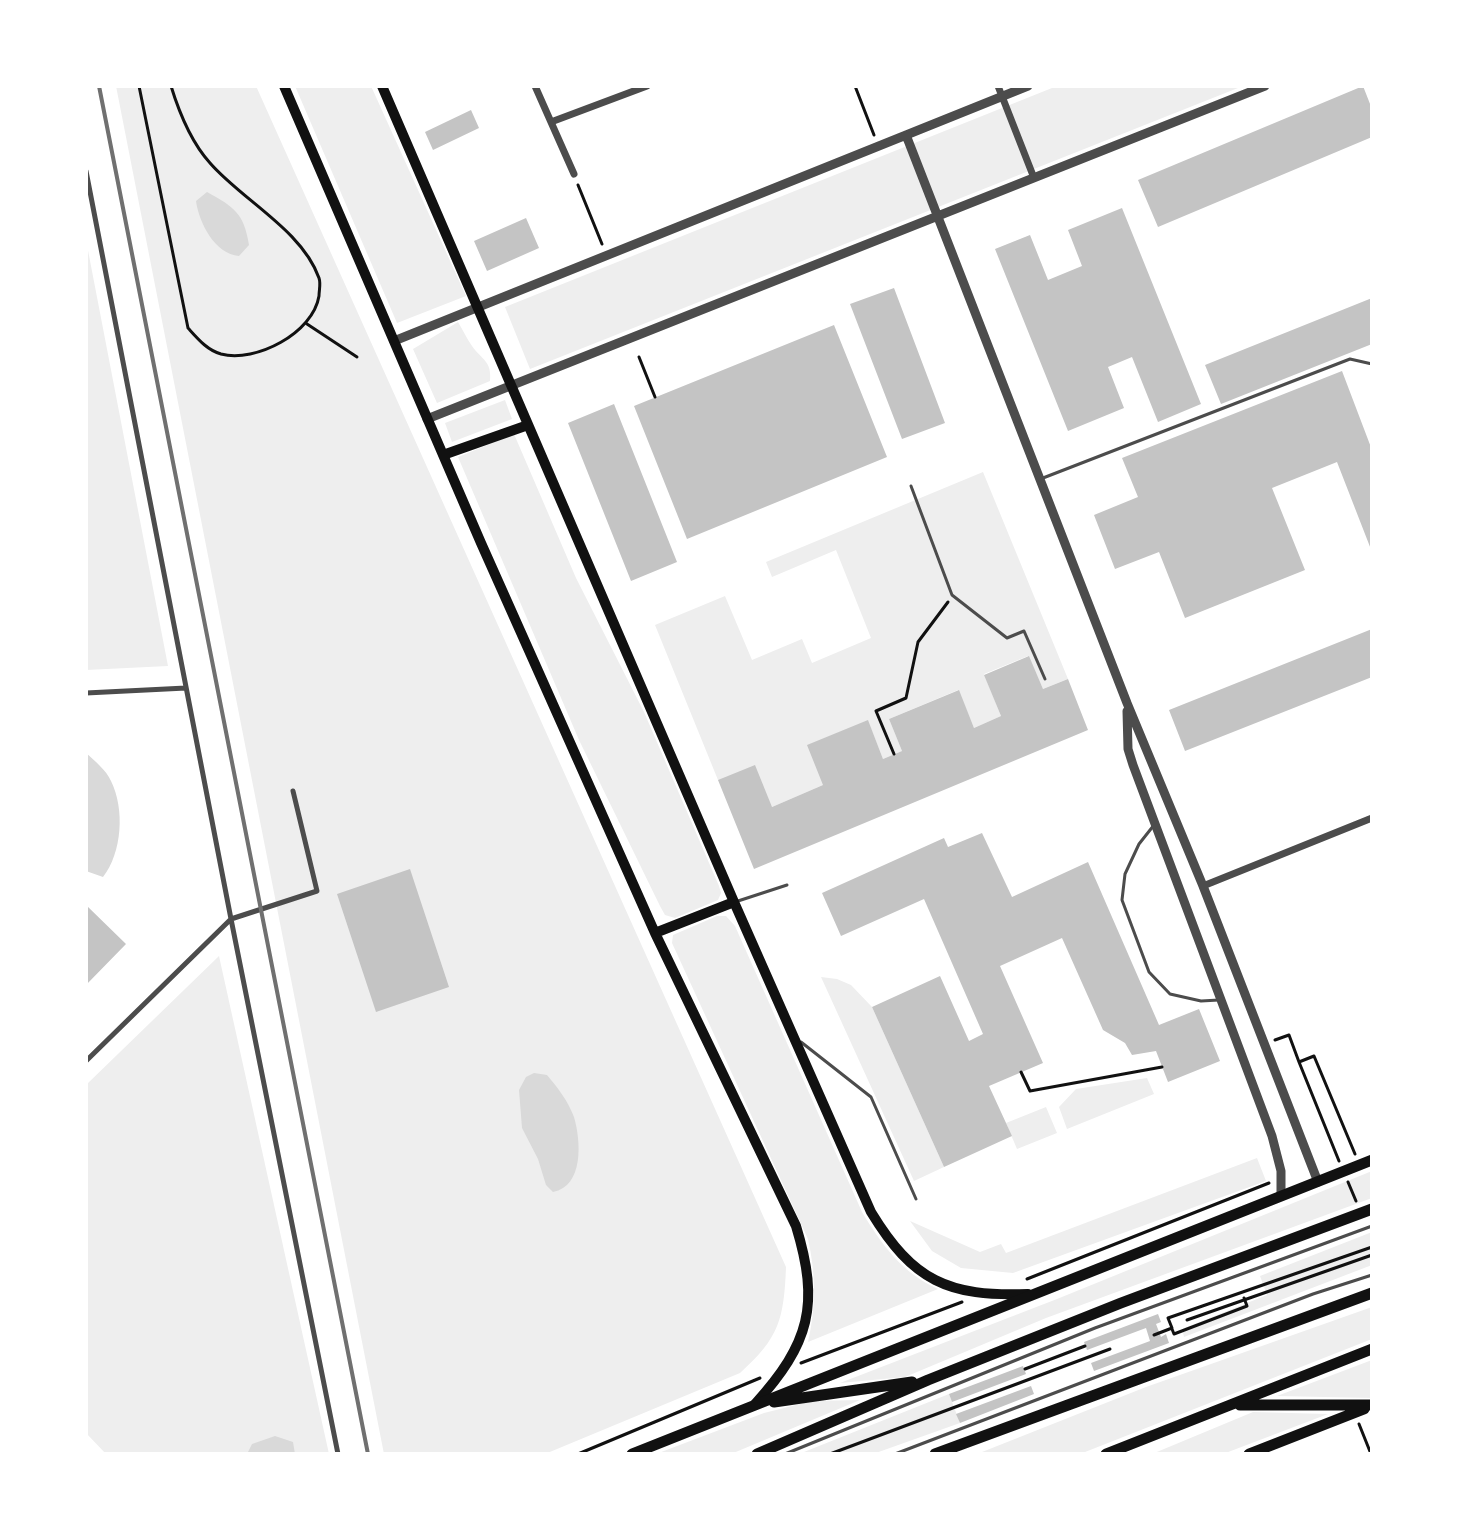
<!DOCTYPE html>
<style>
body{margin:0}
#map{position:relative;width:1458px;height:1540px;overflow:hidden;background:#fff;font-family:Overpass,sans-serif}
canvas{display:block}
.frame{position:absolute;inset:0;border:88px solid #fff;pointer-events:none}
</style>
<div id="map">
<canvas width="1458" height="1540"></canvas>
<div class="frame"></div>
</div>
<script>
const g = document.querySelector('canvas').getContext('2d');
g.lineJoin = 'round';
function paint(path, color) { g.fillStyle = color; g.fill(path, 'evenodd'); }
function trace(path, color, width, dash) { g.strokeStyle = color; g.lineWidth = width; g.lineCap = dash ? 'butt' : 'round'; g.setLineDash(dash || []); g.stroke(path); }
paint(new Path2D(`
 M116,86H256L786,1267C784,1319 779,1338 740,1373L545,1454H384Z
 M295,86H371L466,296L397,323Z
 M1057,86H1243L530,369L505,307Z
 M86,240L168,666L86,670Z
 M458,322C463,330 467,339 472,346C482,360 492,361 490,381L437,403L413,349Z
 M505,400L512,419L452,442L445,423Z
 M514,434L576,578L644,712L719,886L721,893L718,900L675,918L665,915L660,906L579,740L458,457Z
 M983,472L1068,679L1043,689L1028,656L984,674L1001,716L974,728L958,690L889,719L902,751L883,759L868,721L823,785L772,807L718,780L655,625L725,596L752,660L802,639L812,663L871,638L836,550L772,577L766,562Z
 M717,916H726L735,926L862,1212C882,1245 902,1273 938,1289L808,1342C816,1306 816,1275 808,1239L672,943L673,935Z
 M219,956L329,1454H106L86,1433V1085Z
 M821,977L837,979L851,985L872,1007L944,1167L914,1181Z
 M1147,1078L1154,1094L1067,1129L1059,1107L1076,1089Z
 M1046,1107L1057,1133L1017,1149L1006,1123Z
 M1257,1158L1266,1181L1013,1273L961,1268L932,1251L910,1221L980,1252L1001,1244L1006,1253Z
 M1372,1171V1198L1046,1318L905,1377L840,1383L1057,1299Z
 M1372,1232V1265L1184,1337L1182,1329L1267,1295L1260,1276Z
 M1372,1307V1339L1080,1454H977L1146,1387Z
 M1372,1360V1398L1277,1396Z
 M949,1394L960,1423L873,1454H799Z
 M860,1400L731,1454H656L764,1413L812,1401Z
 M1253,1412L1328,1414L1223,1454H1152Z`), '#eee');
paint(new Path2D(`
 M207,192C234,207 244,213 249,245L239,256C215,254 199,223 196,201Z
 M86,753C95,761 106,770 111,781C125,809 122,853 103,877L86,871Z
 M534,1073L547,1075C558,1088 568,1101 574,1117C581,1141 584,1186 553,1192L546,1185L538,1159L522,1128L519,1090L526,1077Z
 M275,1436L293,1442L295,1454H247L252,1444Z`), '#d9d9d9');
paint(new Path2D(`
 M1363,86L1372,109V137L1158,227L1138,180Z
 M471,110L479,128L433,150L425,132Z
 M1122,208L1201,404L1158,422L1132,357L1108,367L1124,408L1068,431L995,249L1030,235L1048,280L1082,266L1068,230Z
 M526,218L539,248L487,271L474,241Z
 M894,288L945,423L902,439L850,304Z
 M1372,298V344L1221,404L1205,365Z
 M834,325L887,457L687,539L634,406Z
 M1342,371L1372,450V552L1337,462L1272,488L1305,570L1185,618L1159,552L1115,569L1094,515L1138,497L1122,458Z
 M614,404L677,562L631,581L568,423Z
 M1372,629V677L1185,751L1169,710Z
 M1029,656L1043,689L1068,679L1088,730L754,869L718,780L755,765L772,807L823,785L807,745L868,720L883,759L902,751L889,719L959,690L974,728L1001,716L984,675Z
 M982,833L1012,897L1088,862L1159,1025L1199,1009L1220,1061L1168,1082L1156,1051L1132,1055L1125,1043L1103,1030L1062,938L1000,966L1043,1063L989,1086L1012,1136L944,1167L872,1007L940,976L969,1041L983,1034L924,899L841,936L822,893L944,838L948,847Z
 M410,869L449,987L376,1012L337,894Z
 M86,905L126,944L86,985Z
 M1158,1314L1161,1322L1156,1324L1161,1337L1166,1334L1169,1343L1094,1371L1091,1363L1150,1341L1146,1328L1087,1350L1084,1342Z
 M1023,1366L1026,1374L952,1402L949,1394Z
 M1031,1386L1034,1394L960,1423L956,1414Z`), '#c4c4c4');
trace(new Path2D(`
 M139,86L188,328C198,339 207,350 221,354C256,363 313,333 319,296C319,290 321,284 319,278C302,230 242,200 210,163C191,142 179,112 171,86
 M855,86L874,135
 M578,185L602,244
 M307,324L357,357
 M639,357L655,397
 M894,754L876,711L906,698L918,642L948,602
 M1275,1040L1289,1035L1299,1062
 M1021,1072L1030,1091L1162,1067
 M1339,1161L1299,1062L1314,1056L1355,1154
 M1348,1182L1356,1201
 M1027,1279L1269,1183
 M1187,1320L1372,1255
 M1172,1329L1174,1334L1247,1306L1244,1298
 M1154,1335L1172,1328L1168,1318L1372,1247
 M801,1363L962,1302
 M1025,1369L1085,1346
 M1359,1424L1371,1454
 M578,1454L760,1378
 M830,1454L1110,1349`), '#111', 3);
trace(new Path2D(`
 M1043,478L1350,359L1372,364
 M911,486L952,595L1007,638L1024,631L1045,679
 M1154,825L1139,844L1125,874L1122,900L1149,972L1170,994L1201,1001L1219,1000
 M738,901L787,885
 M801,1042L871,1097L916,1199
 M785,1454L1095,1328L1372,1226
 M895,1454L1313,1294L1372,1275`), '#4c4c4c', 3);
trace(new Path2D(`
 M86,171L231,919L317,891L293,791
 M86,693L186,688
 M86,1061L231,919L338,1454`), '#4c4c4c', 5);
trace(new Path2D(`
 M535,86L574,174
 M998,86L1034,178
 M551,122L647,86
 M1203,886L1372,818`), '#4c4c4c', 7);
trace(new Path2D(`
 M906,135L1127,703L1203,886L1318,1182
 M394,341L1028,86
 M427,419L1265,86
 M1127,711L1128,749L1133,765L1272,1136L1281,1171V1196`), '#4c4c4c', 9);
trace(new Path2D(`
 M284,86L481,543L655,933L796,1226C820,1305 810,1343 755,1404
 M382,86L734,902L871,1212C913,1281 948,1297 1028,1294
 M443,455L528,425
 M655,933L734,902`), '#111', 10);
trace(new Path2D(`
 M774,1402L912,1382
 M1240,1405H1372
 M632,1454L1372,1160
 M757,1454L928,1380L1121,1303L1372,1209
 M935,1454L1372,1293
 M1106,1454L1372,1349
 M1249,1454L1364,1409`), '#111', 11);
trace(new Path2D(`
 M99,86L368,1454`), '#707070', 4);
</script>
